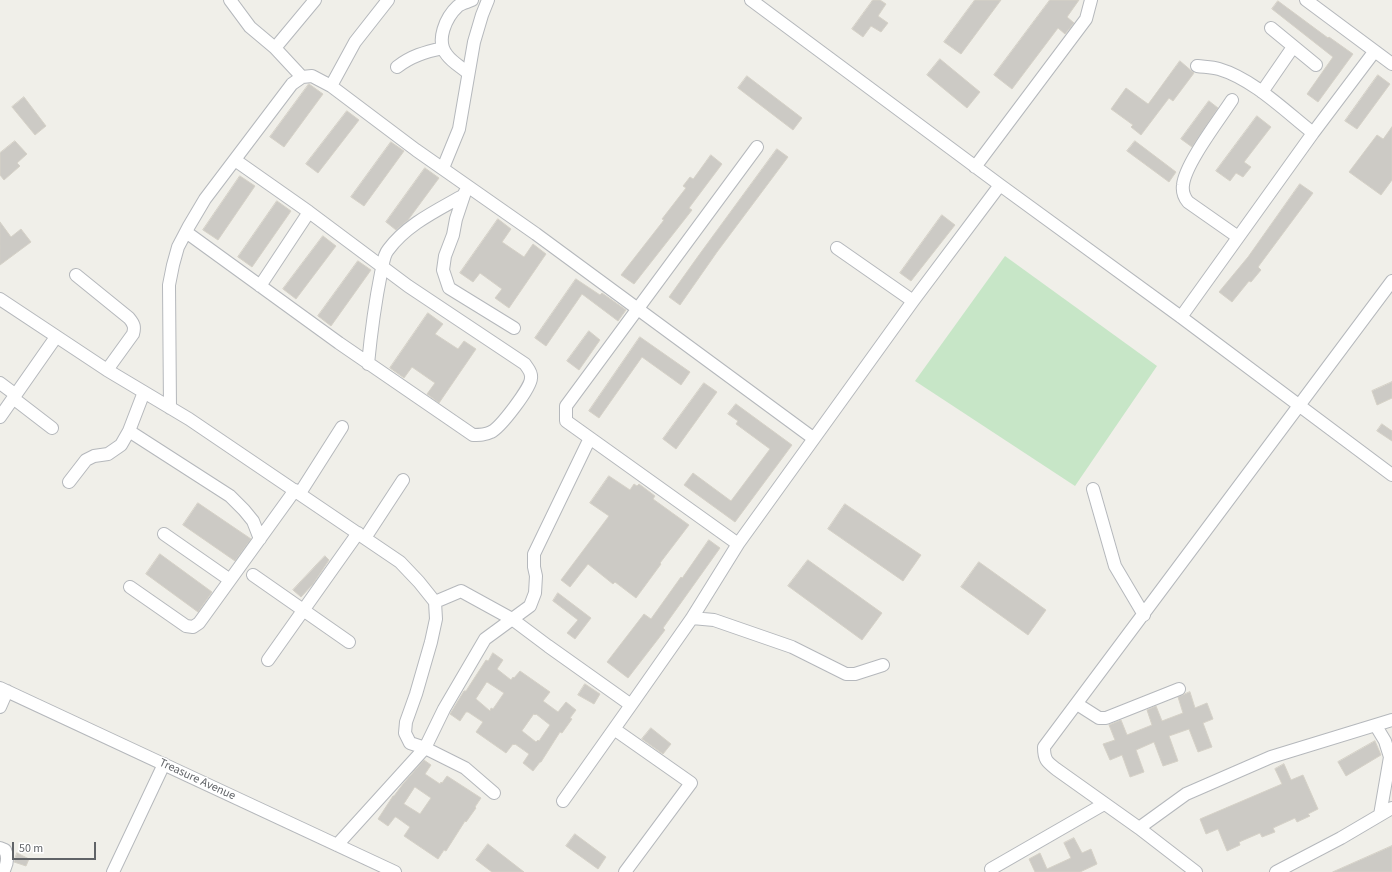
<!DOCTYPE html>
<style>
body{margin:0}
#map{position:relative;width:1392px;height:872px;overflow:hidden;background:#f0efe9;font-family:"Source Sans 3",sans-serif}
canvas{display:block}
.scale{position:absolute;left:12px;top:842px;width:84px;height:18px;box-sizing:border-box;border:2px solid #606367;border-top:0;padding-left:5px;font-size:12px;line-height:14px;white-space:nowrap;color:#606367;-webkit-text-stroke:3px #fff;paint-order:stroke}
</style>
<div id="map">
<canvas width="1392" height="872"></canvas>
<div class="scale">50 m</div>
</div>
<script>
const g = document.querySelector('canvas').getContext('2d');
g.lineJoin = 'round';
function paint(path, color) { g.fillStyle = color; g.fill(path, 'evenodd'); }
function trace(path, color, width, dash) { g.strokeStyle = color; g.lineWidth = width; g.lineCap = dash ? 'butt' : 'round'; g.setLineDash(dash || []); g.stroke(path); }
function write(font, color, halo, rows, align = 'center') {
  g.font = font + ' "Source Sans 3",sans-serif'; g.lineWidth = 3; g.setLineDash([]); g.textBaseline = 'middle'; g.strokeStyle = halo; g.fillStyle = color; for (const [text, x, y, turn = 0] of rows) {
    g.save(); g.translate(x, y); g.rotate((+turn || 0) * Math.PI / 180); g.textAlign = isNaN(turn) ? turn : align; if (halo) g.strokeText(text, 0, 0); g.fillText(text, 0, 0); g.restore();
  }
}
paint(new Path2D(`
 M1005,256L1157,366L1075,486L915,381Z`), '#c7e6c7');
const building = new Path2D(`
 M873,0H880L886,4L878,16L888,23L881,32L871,26L863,37L852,29Z
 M975,0H1001L961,54L944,42Z
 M1050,0H1079L1067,17L1074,23L1065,34L1058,28L1012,89L994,75Z
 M1278,1L1328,38L1329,37L1353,54L1318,102L1307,94L1333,57L1272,9Z
 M940,59L980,92L967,108L927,75Z
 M1180,61L1194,73L1173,101L1169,98L1141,135L1131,127L1133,125L1111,109L1126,88L1148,104Z
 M1378,75L1390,84L1357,129L1345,121Z
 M747,76L802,118L793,130L738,88Z
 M309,84L323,94L284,147L270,137Z
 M24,97L46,126L35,135L12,107Z
 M1209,101L1218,108L1192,147L1181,139Z
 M347,111L359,120L318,173L306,164Z
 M1257,116L1271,127L1244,162L1251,167L1243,177L1236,173L1230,181L1216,171Z
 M1392,127V180L1381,195L1349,172L1377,135L1383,139Z
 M15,141L27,154L17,163L20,166L4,180L0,175V153Z
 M1135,141L1176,172L1169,182L1127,151Z
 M391,142L404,151L364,206L351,197Z
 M777,149L788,157L717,252L680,305L669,297L699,255Z
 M711,155L722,164L689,208L692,210L634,284L621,275L664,220L662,219L686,188L683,186L690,177L693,179Z
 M425,168L439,178L408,220L396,230L386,222Z
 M240,176L255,186L218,240L203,230Z
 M1300,184L1313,193L1258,267L1261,270L1251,282L1249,281L1232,302L1219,292L1248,257Z
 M277,201L291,211L252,267L238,257Z
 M942,215L955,225L911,281L900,273Z
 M498,219L511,229L502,242L524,257L533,244L546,254L509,308L495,298L502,289L480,273L473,282L460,273Z
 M0,222L11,237L21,229L31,242L0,265Z
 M323,236L336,246L296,299L283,289Z
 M358,261L371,270L331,326L318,316Z
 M576,279L600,295L602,293L626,310L618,321L582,294L546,346L535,338Z
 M428,313L443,324L435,334L458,349L464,341L476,349L439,403L427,394L435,383L412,367L404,378L390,368Z
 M589,331L600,340L579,370L567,361Z
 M640,337L690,372L681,385L642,357L599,418L589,411Z
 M1392,382V398L1377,405L1372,391Z
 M704,383L717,392L676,449L663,439Z
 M736,404L792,445L735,522L684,485L693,473L731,501L770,449L736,424L738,421L728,414Z
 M1382,424L1392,431V441L1377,431Z
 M609,476L630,490L634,484L637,486L639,484L655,496L653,499L689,525L660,563L661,564L636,598L615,582L613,584L588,564L570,587L561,580L609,516L590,503Z
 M198,503L251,539L235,561L183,525Z
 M845,504L921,555L903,581L828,529Z
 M709,540L720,548L663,628L665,630L628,678L607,662L644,614L651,619L681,577L682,578Z
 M160,554L212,592L198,612L146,574Z
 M325,556L329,560L313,584L301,597L293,590Z
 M808,560L882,613L862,640L788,586Z
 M979,562L1046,610L1028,635L961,587Z
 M558,593L591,618L575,639L567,633L578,620L553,601Z
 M493,653L503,660L497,669L511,680L513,677L514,678L520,671L550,692L543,701L558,712L566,702L576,710L570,718L572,719L562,733L560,732L541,762H540L533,771L523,763L529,754L515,744L514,745L513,744L506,753L476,732L483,722L468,712H466L460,721L450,714L464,691H466L486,660L488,661ZM487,682L504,693L493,709L491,708L490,711L476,699ZM534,714L535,715L536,714L550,725L539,741L538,740L536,742L522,731Z
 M585,684L600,694L594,704L578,695Z
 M1190,692L1195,708L1207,703L1213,719L1203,723L1212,747L1198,752L1189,729L1169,736L1178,761L1163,766L1154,742L1136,750L1144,772L1130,777L1122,755L1110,760L1103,744L1115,740L1109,725L1121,720L1127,735L1152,725L1147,710L1156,706L1162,721L1183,713L1178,697Z
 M651,728L671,744L663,754L642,739Z
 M1375,741L1381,755L1346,776L1338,762Z
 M424,760L431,765L425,774L440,784L441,782L442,783L447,776L481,798L475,807L476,808L466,822L465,821L446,851L444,850L438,859L404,836L410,827L396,817H395L388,826L378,819L393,796H394L403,784ZM415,787L431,798L420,814L404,804Z
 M1284,764L1291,780L1303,775L1318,809L1308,814L1310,816L1297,822L1295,818L1273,828L1275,832L1262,837L1260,833L1239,842L1240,845L1227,851L1218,829L1206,834L1200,819L1282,784L1275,769Z
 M575,834L606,857L598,869L566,846Z
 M1074,838L1082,853L1091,849L1097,864L1080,872H1035L1029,859L1040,853L1047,869L1071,858L1064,843Z
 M488,844L524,872H492L476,860Z
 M1392,846V872H1333Z
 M17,853L29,859L26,866L14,862Z`);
paint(building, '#cccac5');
trace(building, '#d5d1c7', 1);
const minor = new Path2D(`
 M230,0L250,27L275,48
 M751,0L1000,185L1181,317L1392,475
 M1306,0L1392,64
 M1271,28L1316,65
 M1197,66C1204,67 1212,67 1219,69C1253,79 1285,111 1313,133
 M397,67C411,56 425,52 443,48
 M468,73C461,67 452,62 447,55C435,41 446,17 458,6C462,3 468,2 472,0
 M302,77L275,48L315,0
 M331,86L355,42L388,0
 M1262,92L1293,47
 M1232,100C1219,120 1185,164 1183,185C1182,192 1184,197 1188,202L1238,237
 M975,167L1086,19L1091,0
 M443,168L459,129L474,42L482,15L488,0
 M465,192L456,219L453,235L445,256L443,270L449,288L514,328
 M186,232L339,343L473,435C480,435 485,435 491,432C500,428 531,388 531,378C532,372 528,369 525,364L408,286L309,212L235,160
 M837,248L913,301
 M76,275L129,318C134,324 135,327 133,334L107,370
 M260,286L309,212
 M0,299L107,370L189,419L400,562L419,582L435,602L436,619L431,642L416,694L406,722L405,733L410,743L425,748L465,768L494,793
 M1181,317L1313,133L1374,52
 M368,364C371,333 375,303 381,273C383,266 383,256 388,250C407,224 438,210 464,195
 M0,383L16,395
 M144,392L129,431L230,496L244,510L253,521L260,539
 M13,398L52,428
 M170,408L169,285L173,265L178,247L189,226L205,199L292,84L302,77L312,76L331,86L416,150L536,234L813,438
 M0,417L56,337
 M69,482L86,460L94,456L108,454L121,445L129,431
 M1093,489L1115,566L1144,615
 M300,493L342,427
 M164,534L230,580
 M365,538L403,480
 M738,544L566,421V406L757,147
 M253,575L349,642
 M130,587L186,626L193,627L199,623L295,490
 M435,602L461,591L512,619L548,646L631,705L614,729
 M692,618L714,620L792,647L846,674H855L883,665
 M268,660L358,533
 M0,688L395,872
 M1077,704L1099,718H1106L1179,689
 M631,705L692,618L738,544L913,301L1000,185
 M0,707L7,691
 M1376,726L1385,741L1390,757L1380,815
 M563,801L614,729L691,783L625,872
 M1139,828L1186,794L1271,757L1392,720
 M337,845L425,748L444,709L485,639L530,606L535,593L536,576L534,567V554L590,438
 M0,848L5,850C9,858 7,865 3,872
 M991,869L1104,804
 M113,872L164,764
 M1196,872L1139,828L1056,769C1047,762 1044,760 1044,747L1392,281
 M1276,872L1341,838L1392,808`);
trace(minor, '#b5b8bc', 14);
trace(minor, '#fff', 12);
write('12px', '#606367', '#fff', [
 ["Treasure Avenue",197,780,25]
]);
</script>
